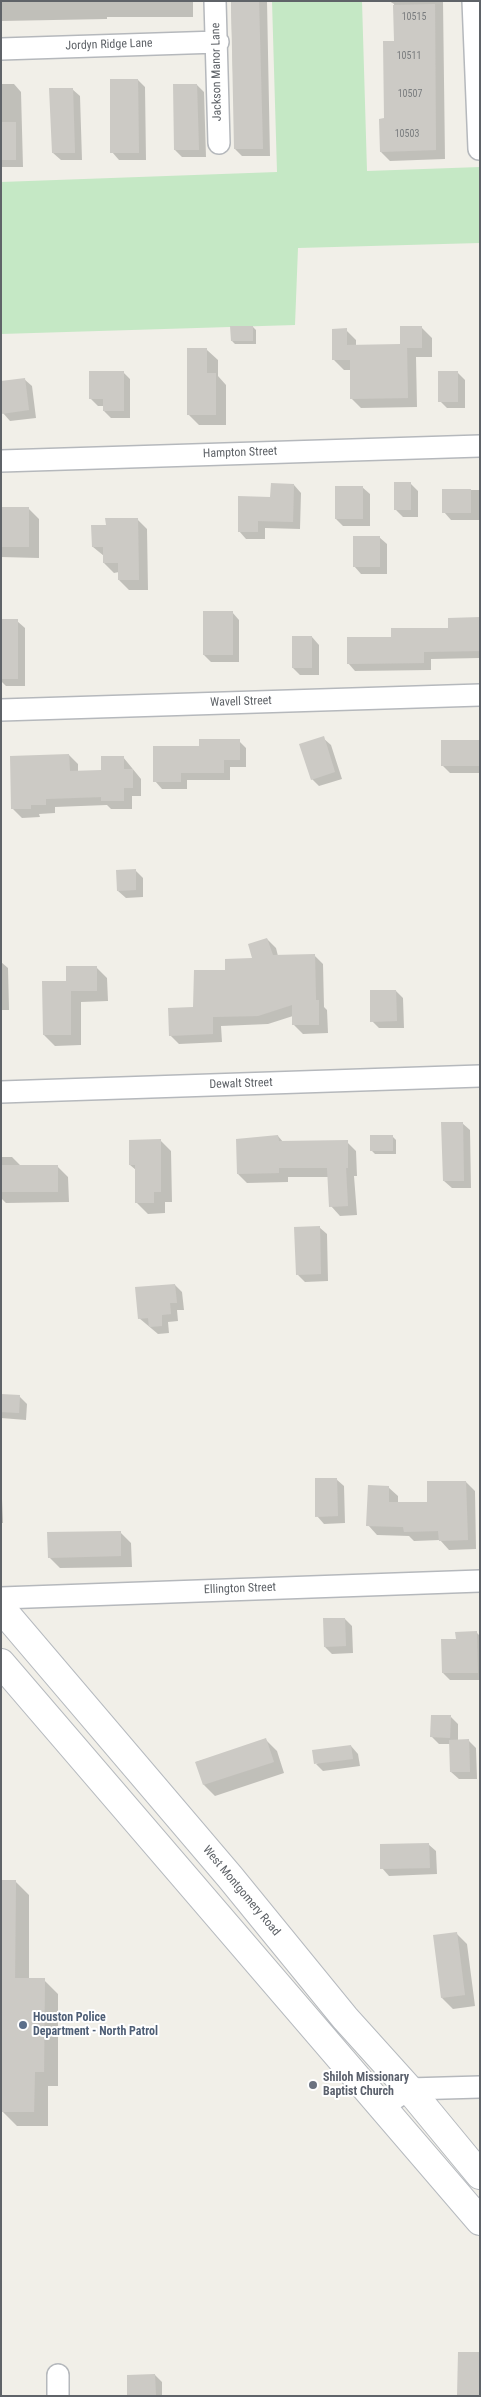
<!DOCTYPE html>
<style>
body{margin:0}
#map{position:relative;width:481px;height:2397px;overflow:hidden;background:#f1efe8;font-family:"Roboto Condensed",sans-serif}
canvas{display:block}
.frame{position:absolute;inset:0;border:2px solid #5f6368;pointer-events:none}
</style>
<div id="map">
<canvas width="481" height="2397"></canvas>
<div class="frame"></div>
</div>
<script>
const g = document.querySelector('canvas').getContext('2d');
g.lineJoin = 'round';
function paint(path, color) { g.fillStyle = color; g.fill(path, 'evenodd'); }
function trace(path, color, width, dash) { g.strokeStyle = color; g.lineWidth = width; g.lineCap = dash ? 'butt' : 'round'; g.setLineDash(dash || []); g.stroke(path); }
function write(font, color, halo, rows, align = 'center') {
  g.font = font + ' "Roboto Condensed",sans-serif'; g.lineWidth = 4; g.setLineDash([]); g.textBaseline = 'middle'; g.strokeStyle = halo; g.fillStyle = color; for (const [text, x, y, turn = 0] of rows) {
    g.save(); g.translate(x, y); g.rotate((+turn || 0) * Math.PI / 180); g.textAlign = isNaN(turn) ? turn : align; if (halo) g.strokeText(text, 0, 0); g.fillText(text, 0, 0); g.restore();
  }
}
paint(new Path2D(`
 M272,1H362L367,171L480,167V243L298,248L295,325L1,334V182L277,172Z`), '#c5e8c5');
paint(new Path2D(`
 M1,1H193V17H107V19L1,21Z
 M231,1H267L270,156H242L235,149Z
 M389,1H443L445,159L390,161L381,152L395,42L394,4Z
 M138,80L145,87L146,160H119L112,152Z
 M1,84H14L21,92L23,167H1Z
 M197,85L204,92L206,157H182L175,150Z
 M72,89L80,96L82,160H61L53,153Z
 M253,327L256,330V344H235L232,341Z
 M422,328L432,338V357H416L417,407L361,408L351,398V370H344L334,360L346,330L356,340V347L401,346Z
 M207,350L218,360V376L226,385V425H199L188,414Z
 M123,372L130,379V418H111L104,411V406H98L91,399Z
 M457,372L465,380V408H447L440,401Z
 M24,379L32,386L36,418L10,421L3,413Z
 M411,484L418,491V517H403L396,510Z
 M294,485L301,493L300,529L265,528V539H246L239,531L272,498Z
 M362,487L370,494V526H343L336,519Z
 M444,490H480V520H451L444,512Z
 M1,508H28L39,519V558L1,557Z
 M137,519L147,529L148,590H129L119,580V572L114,573L104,563V556L93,547L107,526Z
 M379,537L387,544V574H361L354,566Z
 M232,612L239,620V662H211L204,655Z
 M480,618V658L431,659V670L355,671L348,663L392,638L449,629Z
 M1,621H17L25,628V686H6L1,681Z
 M312,637L319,645V675H300L293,668Z
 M323,738L331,745L342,779L319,786L312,779Z
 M239,741L246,748V767H230V780H187V789H162L155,781L200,747Z
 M479,742L480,773H450L442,765Z
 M69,755L78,764V772L102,771L123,757L141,779V796H132V809H111L107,805L55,807V813L39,814L40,817L22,818L13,809Z
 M135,870L143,878V897L126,898L118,891Z
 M267,939L276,948L278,956L314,955L323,964L324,1007L327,1010L328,1033L303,1034L294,1025L293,1016L268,1024L221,1026L222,1042L179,1044L170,1035L226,972L254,959Z
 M1,962L8,968L9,1010H1Z
 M96,967L107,978L108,1001L81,1002V1045L55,1046L44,1035L67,982Z
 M396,991L403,998L404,1028H379L372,1021Z
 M462,1123L470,1130L471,1188H452L444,1181Z
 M278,1136L284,1143L347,1142L356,1151L357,1176H354L357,1215L340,1216L331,1206L329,1177H288V1182L247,1183L238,1174Z
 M392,1136L396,1140V1154H375L371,1150Z
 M160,1140L171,1151L172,1202H165V1213L148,1214L137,1203L136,1170L130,1165Z
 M1,1157H12L21,1166H57L68,1177L69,1202L6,1203L1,1198Z
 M319,1227L327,1234L328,1281L305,1282L298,1275Z
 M175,1285L182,1292L184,1310H177L178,1321L168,1322L169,1333L158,1334L139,1318Z
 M1,1396H19L27,1404L26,1420L1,1418Z
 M336,1479L344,1486L345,1523L324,1524L317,1516Z
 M466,1482L475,1491L476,1549L449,1550L440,1540L414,1541L409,1536L377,1535L368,1525L388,1487L398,1496V1504L429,1503Z
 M1,1498L2,1499L3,1523H1Z
 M120,1532L131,1543L132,1567L60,1568L49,1557Z
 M345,1619L352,1626L353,1653L332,1654L325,1647Z
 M476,1632L480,1636V1680H450L443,1673L457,1640Z
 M451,1717L458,1724V1741H469L476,1748L477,1779H459L451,1772V1744H439L432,1737Z
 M266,1740L277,1751L284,1773L215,1796L204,1785L196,1762Z
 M351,1746L358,1754L360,1766L323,1771L316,1764Z
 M428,1844L436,1851L437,1874L389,1876L382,1868Z
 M1,1881H15L29,1895V1979L44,1980L58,1994V2086H48V2126H17L3,2112Z
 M456,1933L467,1944L475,2006L453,2009L442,1998Z
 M155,2375L162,2382V2396H129Z`), '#0003');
paint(new Path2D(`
 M231,1H259L263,149H234Z
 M435,4L436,150L380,152L379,119L384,118L383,41H394L393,5Z
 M110,79H138L139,153H110Z
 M173,84H197L199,150H174Z
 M49,88H73L75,153H52Z
 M1,122H16V160H1Z
 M230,326H253V341H231Z
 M400,326H422V348H407L408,398L350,399V360H332V329L347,328V345L400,344Z
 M187,348H207V373H216V415H187Z
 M89,371H124V411H103V399H89Z
 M438,371H458V402H438Z
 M25,378L29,410L1,414V381Z
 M394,482H411V510H394Z
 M271,483L294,484L293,522L258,521V532H238V496L270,497Z
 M335,486H363V519H335Z
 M442,489H471V513H442Z
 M1,507H29V547H1Z
 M105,518H138L139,580H118V563H103V547H92L91,525H106Z
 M353,536H380V567H353Z
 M203,611H233V655H203Z
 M480,617V651L424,652V663L347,664V637H391V628H448V618Z
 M1,619H18V679H1Z
 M292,636H312V668H292Z
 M324,736L335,772L311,780L299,744Z
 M199,739H240V760H224V773H181V782H153V746H199Z
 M441,740H479V766H441Z
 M69,754L70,771L101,770V756H124V769H133V788H124V801H101V797L46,799V805H31V809H11L10,756Z
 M136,869V890L117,891L116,870Z
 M267,938L273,955L315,954L316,1000H319V1025H292V1005L258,1016L213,1017V1034L169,1036L168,1008L193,1007L194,970H225V959L252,958L248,944Z
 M66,966H97V991H71V1035H43L42,981H66Z
 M370,990H396L397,1021L370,1022Z
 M441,1122H463L464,1181H443Z
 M278,1135L279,1141L348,1140V1168H346L348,1206L329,1207L327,1168H279V1173L237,1174L236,1139Z
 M370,1135H393V1151H370Z
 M161,1139V1192H154V1203H135V1165H129V1140Z
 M1,1165H58V1192H1Z
 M320,1226L321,1274L296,1275L294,1227Z
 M175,1284L177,1303H170L171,1314L162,1315V1326L149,1327L148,1318L138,1319L135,1287Z
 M1,1394L20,1395L19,1413L1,1412Z
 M315,1478H337L338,1516L315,1517Z
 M427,1481H466L468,1540L439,1541L438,1531L404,1532L403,1527L366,1526L368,1485L389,1486V1502H427Z
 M121,1531V1556L48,1558L47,1532Z
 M323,1618H345L346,1646L324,1647Z
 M477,1631L478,1673H442L441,1639H456L455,1632Z
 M431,1715H451L450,1738L430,1737Z
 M266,1738L274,1762L203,1785L195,1762Z
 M469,1739L470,1772H450L449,1740Z
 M351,1745L353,1759L314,1764L312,1750Z
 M429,1843L430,1868L380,1869V1844Z
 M1,1880H16L15,1978H45L44,2072H35L34,2112H2Z
 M457,1932L465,1995L441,1998L433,1935Z
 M458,2352H480V2396H457Z
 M155,2374L156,2396H127V2375Z`), '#cccac5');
const minor = new Path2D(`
 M215,1L219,143
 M473,1L479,149
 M1,49L218,42
 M1,461L480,446
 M1,710L480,695
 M1,1092L480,1076
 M1,1598L480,1581
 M382,2107L409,2089L480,2087
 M58,2396V2375`);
const secondary = new Path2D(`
 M1,1608L230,1877L345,2018L409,2089L480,2175
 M1,1663L480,2221`);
trace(minor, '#b5b8bc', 24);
trace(secondary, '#b6babf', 30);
trace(minor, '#fff', 21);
trace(secondary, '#fff', 28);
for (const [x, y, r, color] of [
 [23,2025,5,"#5c6f8a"],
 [313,2085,5,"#6b7280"]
]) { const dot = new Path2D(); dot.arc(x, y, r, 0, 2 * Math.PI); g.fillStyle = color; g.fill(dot); trace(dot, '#fff', 2); }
write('10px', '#7a7d7f', null, [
 ["10515",414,17],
 ["10511",409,56],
 ["10507",410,94],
 ["10503",407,134]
]);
write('12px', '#5f6368', '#fff', [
 ["Jordyn Ridge Lane",109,45,-2],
 ["Jackson Manor Lane",217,72,-91],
 ["Hampton Street",240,453,-2],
 ["Wavell Street",241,702,-2],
 ["Dewalt Street",241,1084,-2],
 ["Ellington Street",240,1589,-2],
 ["West Montgomery Road",241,1891,50]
]);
write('bold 12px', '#4e5e75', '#fff', [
 ["Houston Police",33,2018],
 ["Department - North Patrol",33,2032]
], 'left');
write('bold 12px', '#5b616d', '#fff', [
 ["Shiloh Missionary",323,2078],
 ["Baptist Church",323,2092]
], 'left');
</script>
